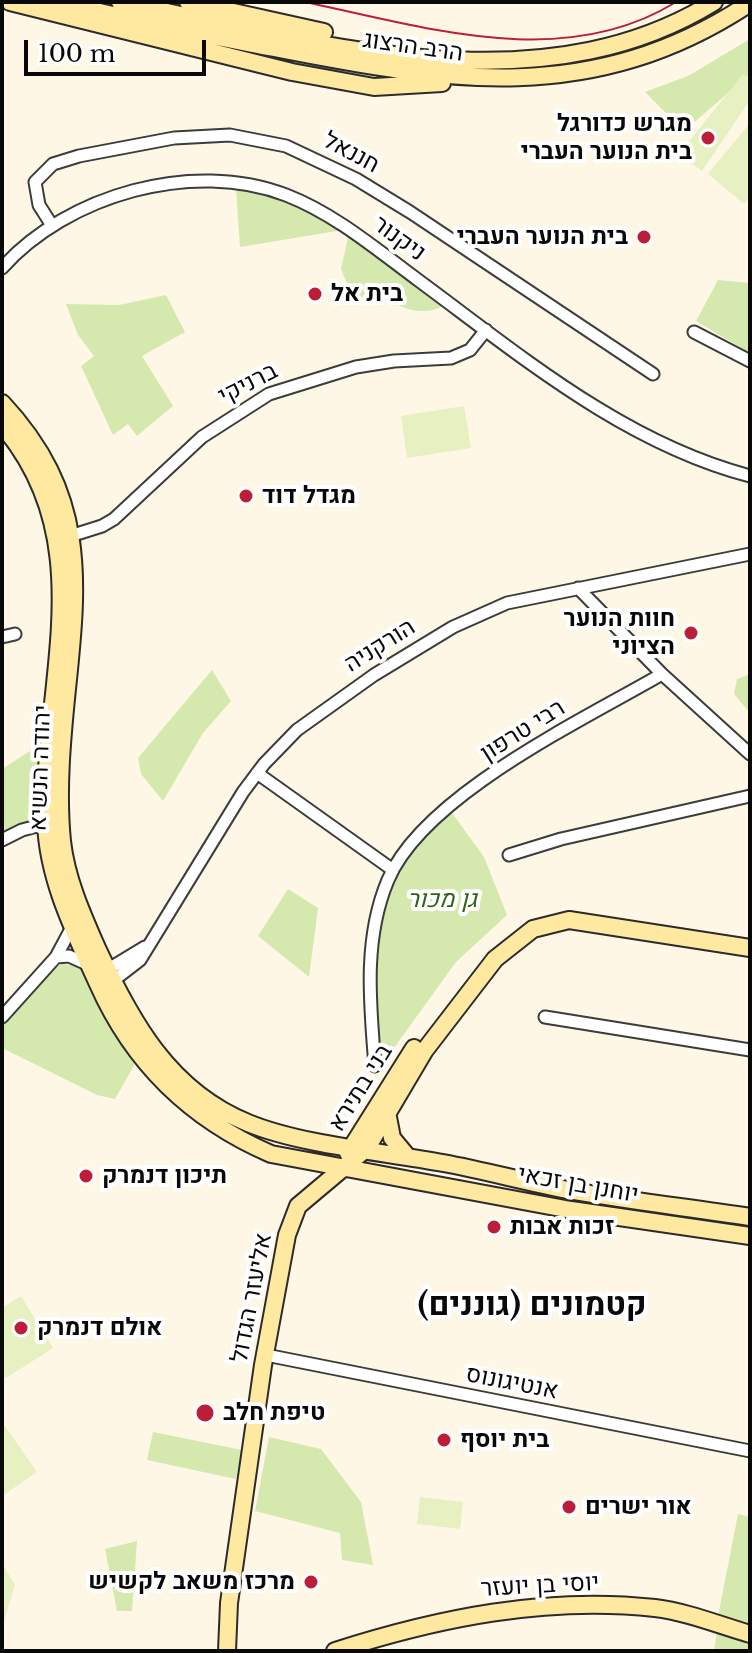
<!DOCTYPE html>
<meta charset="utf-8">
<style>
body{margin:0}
#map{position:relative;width:752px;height:1653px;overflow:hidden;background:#fff7e6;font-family:"Libre Baskerville",serif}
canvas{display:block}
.frame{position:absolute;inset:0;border:4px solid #090909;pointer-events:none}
.scale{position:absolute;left:24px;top:40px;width:182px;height:36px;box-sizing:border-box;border:4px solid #090909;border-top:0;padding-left:10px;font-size:24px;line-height:28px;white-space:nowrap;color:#090909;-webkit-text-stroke:6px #fff;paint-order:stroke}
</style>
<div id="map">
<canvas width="752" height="1653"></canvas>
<div class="frame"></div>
<div class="scale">100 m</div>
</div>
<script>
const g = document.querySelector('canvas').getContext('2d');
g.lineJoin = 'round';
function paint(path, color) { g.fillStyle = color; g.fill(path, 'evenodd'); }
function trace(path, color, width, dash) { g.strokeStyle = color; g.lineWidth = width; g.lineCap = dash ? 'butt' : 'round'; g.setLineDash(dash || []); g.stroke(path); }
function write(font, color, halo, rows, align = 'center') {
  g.font = font + ' "Libre Baskerville",Heebo,serif'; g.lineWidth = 8; g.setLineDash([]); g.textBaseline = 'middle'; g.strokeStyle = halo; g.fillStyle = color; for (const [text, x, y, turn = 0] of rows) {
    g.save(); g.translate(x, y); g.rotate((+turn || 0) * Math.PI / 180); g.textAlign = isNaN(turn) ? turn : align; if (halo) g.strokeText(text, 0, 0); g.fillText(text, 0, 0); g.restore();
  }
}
paint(new Path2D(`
 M750,39V74L684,131L645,92L688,76Z
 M236,188C276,196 309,208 343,230L240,247Z
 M349,233L444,305C429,316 402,311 390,299L355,303L341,269Z
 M718,280L750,283V353L696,321Z
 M166,295L185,332L142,356L173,406L137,436L128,424L113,435L81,366L94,356L78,335L66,304L119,305Z
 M212,670L231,701L203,733L163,801L141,774L138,758Z
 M750,674V713L734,694L737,679Z
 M41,744L36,821L4,831L2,769Z
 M450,810L484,857L507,915L456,962L381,1066C370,996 367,917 407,855C418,838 436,824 450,810Z
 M288,889L318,908L309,977L258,936Z
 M61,964L75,965L83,972L135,1064L115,1099L97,1095L2,1048V1028L15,1008Z
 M153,1432L242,1450L236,1479L147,1460Z
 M269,1437L321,1449L361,1502L373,1565L342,1560L340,1533L255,1511Z
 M738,1514L750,1517V1626L718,1616Z
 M137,1541L132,1611H117L105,1549Z
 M717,1631L750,1641V1651H714Z`), '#d5e9af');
paint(new Path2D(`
 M743,74L750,79V100L702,171L679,154Z
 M750,123V197L744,204L708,174Z
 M464,406L471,448L407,458L401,416Z
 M21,1296L53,1348L6,1378L2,1371V1308Z
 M2,1422L37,1472L2,1496Z
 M420,1497L463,1502L460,1529L417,1524Z
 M2,1564L15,1585L2,1627Z`), '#e6f0c1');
const street = new Path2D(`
 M51,224L39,205L35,182L53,164L79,156L174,138L230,135L286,146L356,179L410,212L653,374
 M2,268C67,195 193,159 286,195C335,214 376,249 418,280C521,356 624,443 750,476
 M694,332L750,361
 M64,538L102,526L114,519L202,437L269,394L356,367L394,361L451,358L470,350L486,330
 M578,588L662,674L750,754
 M2,637L15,634
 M257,773L393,870
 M2,840L22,830L52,822
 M509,855L561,839L750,796
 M56,957L69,956L89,965
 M102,973L145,947
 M105,980L118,977L140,960L243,792L264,764L297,730L374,675L453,627L507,603L750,554
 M2,1017L56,957L72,927
 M545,1017L750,1050
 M375,1066C370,1004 363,939 388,880C424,795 583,720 662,674
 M266,1355L750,1451`);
const secondary = new Path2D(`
 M10,2L292,72L374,87L442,83
 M60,2C131,21 202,34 274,48C447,82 593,107 750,3
 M120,2C309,41 536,112 714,2
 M188,2L324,32
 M2,403C86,493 79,576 67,689C62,738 57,791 62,841C66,878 82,914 97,948C131,1021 169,1091 248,1123C301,1145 385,1152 443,1163C487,1171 529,1183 573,1191C631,1201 691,1208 750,1217
 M2,425C104,544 41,684 46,823C48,880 75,933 98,984C133,1063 192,1120 271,1154L571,1210L750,1236
 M387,1112L392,1138L407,1156
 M348,1153L414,1048
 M227,1651L229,1603L263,1365L287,1235L298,1206L367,1148L425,1050L495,959L533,929L569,920L750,948
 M335,1651C438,1618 546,1596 655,1608C687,1612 719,1625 750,1634`);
trace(street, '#3c3c3c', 15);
trace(secondary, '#2b2b2b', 20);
trace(street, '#fff', 11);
trace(secondary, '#ffe9a1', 16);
trace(new Path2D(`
 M305,2C425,27 563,72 676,2`), '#bc1e3a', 2);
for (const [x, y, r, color] of [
 [708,138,8,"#bc1e3a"],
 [644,237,8,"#bc1e3a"],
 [315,294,8,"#bc1e3a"],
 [246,496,8,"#bc1e3a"],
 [691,633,8,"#bc1e3a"],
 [86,1176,8,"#bc1e3a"],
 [494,1227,8,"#bc1e3a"],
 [21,1328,8,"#bc1e3a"],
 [205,1413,10,"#bc1e3a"],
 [444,1440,8,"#bc1e3a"],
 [569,1507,8,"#bc1e3a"],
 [311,1582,8,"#bc1e3a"]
]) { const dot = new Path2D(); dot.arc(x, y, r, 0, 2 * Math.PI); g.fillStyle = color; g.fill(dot); trace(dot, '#fff', 3); }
write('24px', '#090909', '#fff', [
 ["הרב הרצוג",413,47,8],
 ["חננאל",351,153,28],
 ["ניקנור",399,239,36],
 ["ברניקי",248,384,-27],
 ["הורקניה",380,646,-32],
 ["רבי טרפון",523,731,-32],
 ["יהודה הנשיא",41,768,-88],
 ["בני בתירא",361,1088,-58],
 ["יוחנן בן זכאי",578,1185,10],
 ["אליעזר הגדול",252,1298,-79],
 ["אנטיגונוס",512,1383,11],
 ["יוסי בן יועזר",540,1586,-3]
]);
write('bold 24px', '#090909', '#fff', [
 ["מגרש כדורגל",692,124,"right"],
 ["בית הנוער העברי",692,152,"right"],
 ["בית הנוער העברי",628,237,"right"],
 ["בית אל",331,294],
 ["מגדל דוד",262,496],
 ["חוות הנוער",675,619,"right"],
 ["הציוני",675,647,"right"],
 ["תיכון דנמרק",102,1176],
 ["זכות אבות",510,1227],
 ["אולם דנמרק",37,1328],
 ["טיפת חלב",223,1413],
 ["בית יוסף",460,1440],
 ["אור ישרים",585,1507],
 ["מרכז משאב לקשיש",295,1582,"right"]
], 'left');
write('italic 24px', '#316219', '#fff', [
 ["גן מכור",442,900]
]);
write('bold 32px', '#090909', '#fff', [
 ["קטמונים (גוננים)",532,1306]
]);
</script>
